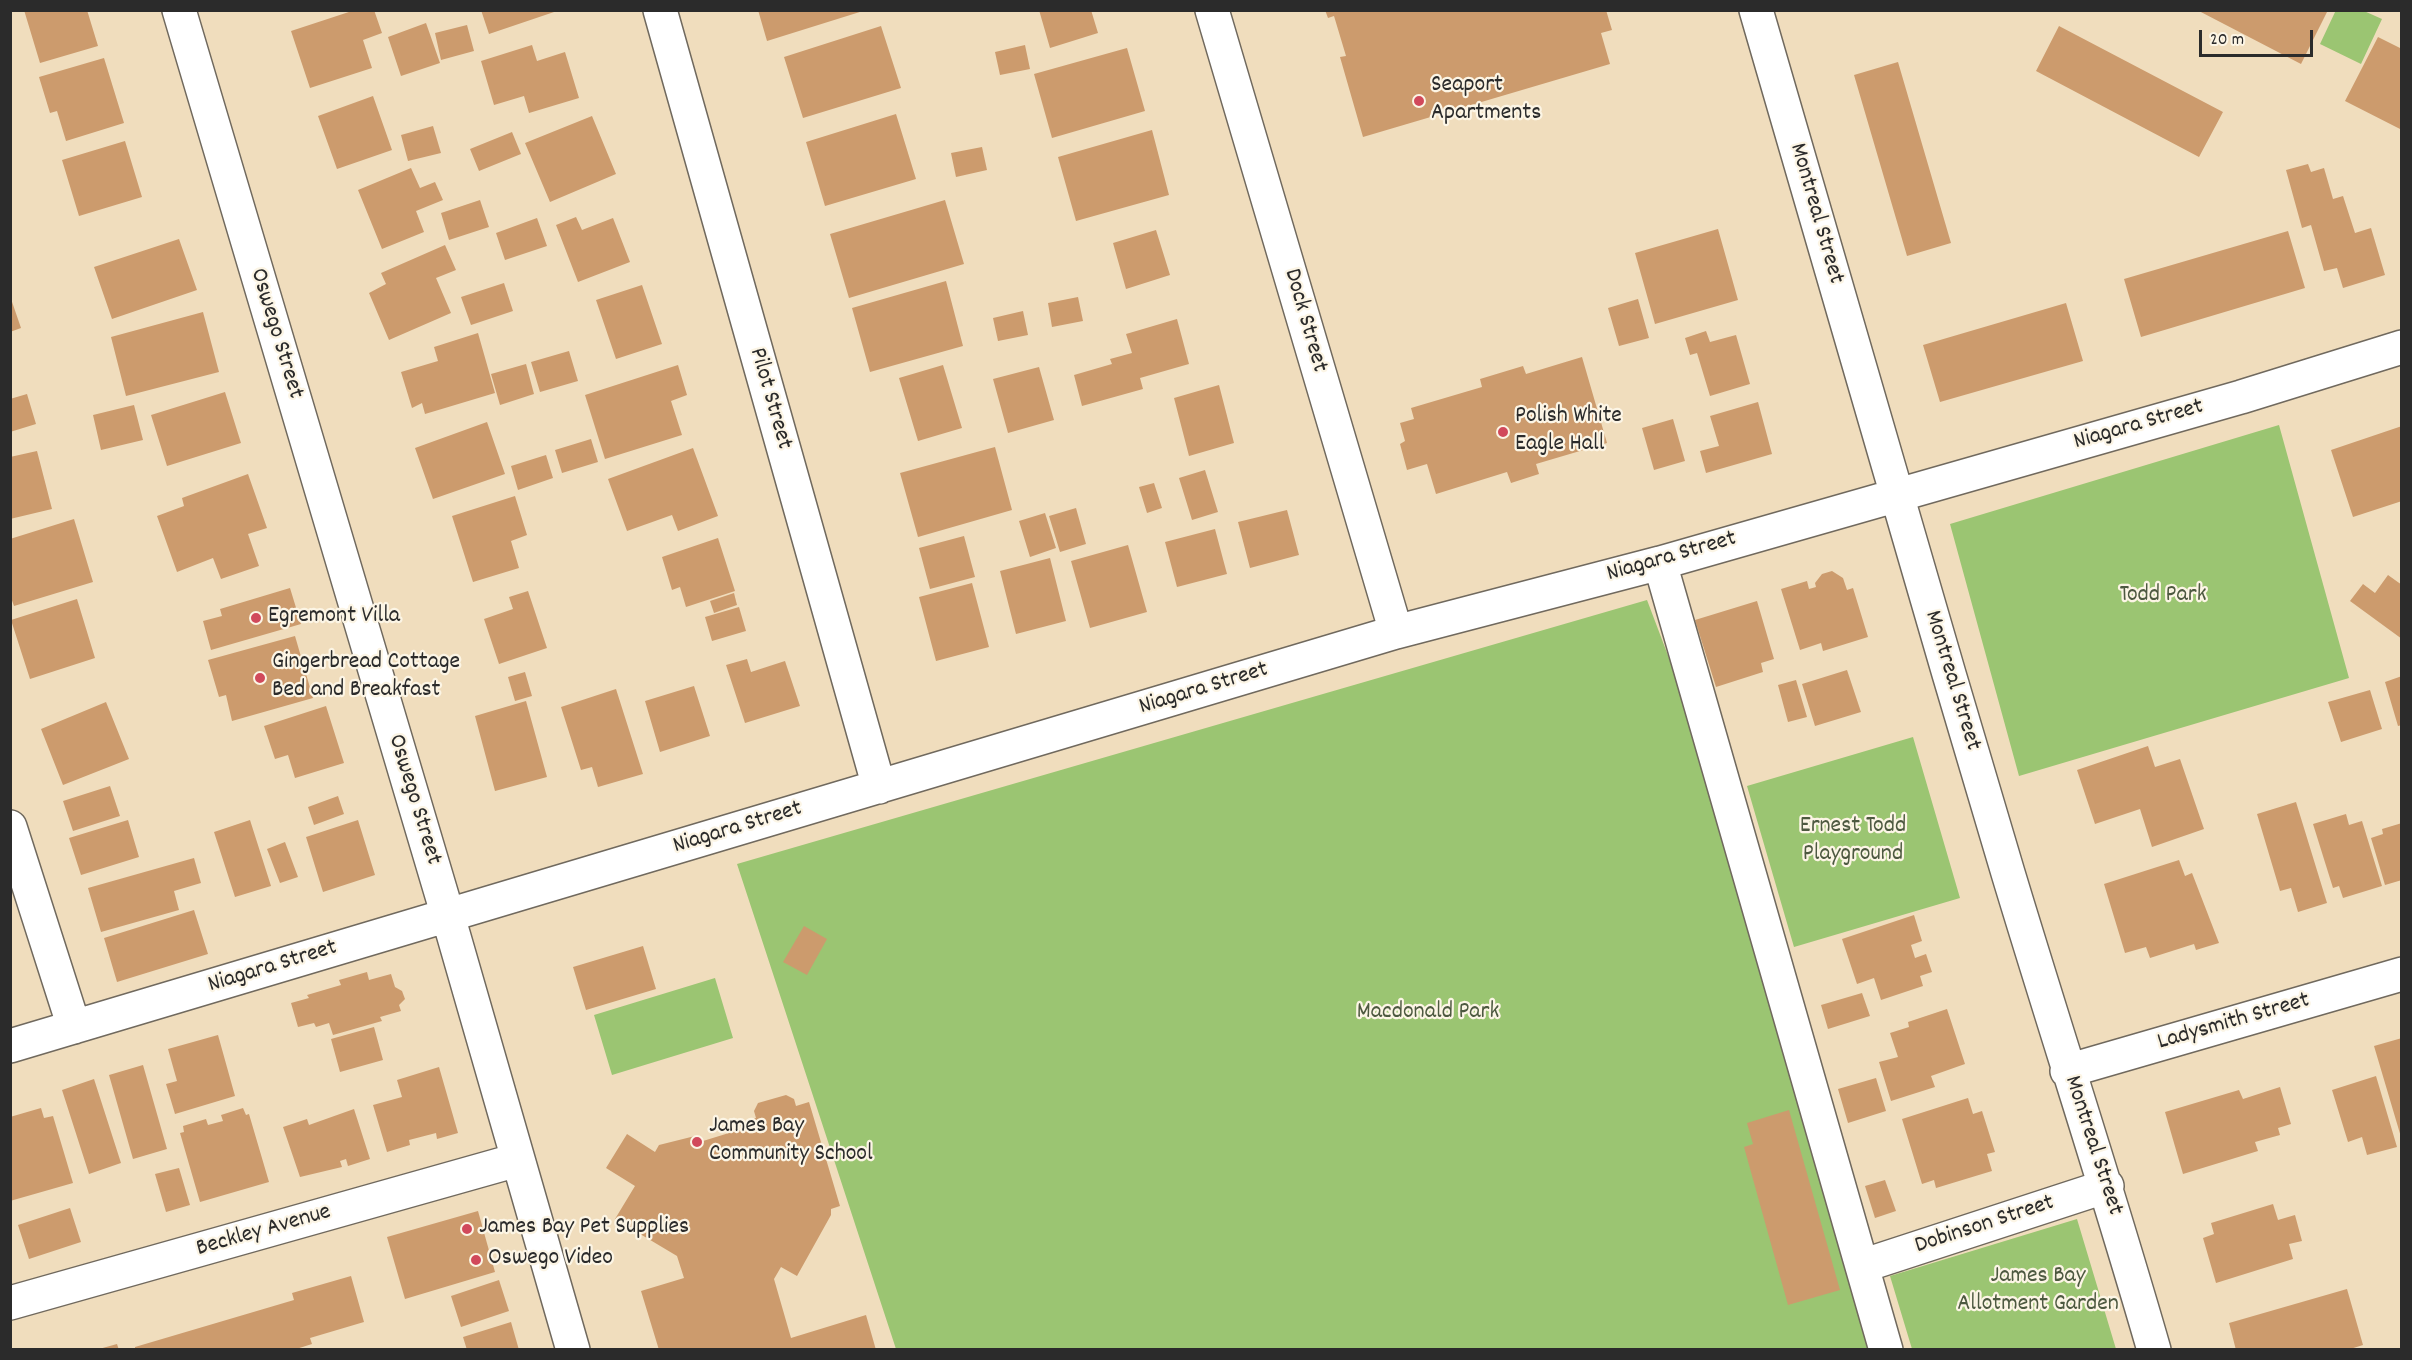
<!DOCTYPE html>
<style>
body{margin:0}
#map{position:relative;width:2412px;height:1360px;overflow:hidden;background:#f0ddbd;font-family:Dekko,sans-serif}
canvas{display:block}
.frame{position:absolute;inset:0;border:12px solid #2b2b2b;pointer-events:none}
.scale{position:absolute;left:2199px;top:30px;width:114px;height:27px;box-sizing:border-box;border:3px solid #2b2b2b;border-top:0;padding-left:8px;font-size:18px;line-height:21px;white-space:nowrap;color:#2b2b2b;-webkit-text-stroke:4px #fcf5e5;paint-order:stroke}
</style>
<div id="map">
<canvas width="2412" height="1360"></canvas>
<div class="frame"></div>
<div class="scale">20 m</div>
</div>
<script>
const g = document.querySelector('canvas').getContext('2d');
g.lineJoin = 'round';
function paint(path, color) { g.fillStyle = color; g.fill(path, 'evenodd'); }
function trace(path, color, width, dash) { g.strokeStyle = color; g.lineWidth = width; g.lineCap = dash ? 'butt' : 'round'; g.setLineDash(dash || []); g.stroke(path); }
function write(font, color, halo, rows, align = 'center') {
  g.font = font + ' Dekko,sans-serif'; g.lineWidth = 4.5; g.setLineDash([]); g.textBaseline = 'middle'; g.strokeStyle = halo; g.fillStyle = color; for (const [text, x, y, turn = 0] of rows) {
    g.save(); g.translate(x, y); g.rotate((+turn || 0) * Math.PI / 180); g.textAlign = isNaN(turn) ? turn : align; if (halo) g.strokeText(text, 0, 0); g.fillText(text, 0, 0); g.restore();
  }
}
paint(new Path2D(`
 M2336,10L2364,11L2382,19L2361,64L2320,44Z
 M2279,425L2349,678L2019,776L1950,524Z
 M1647,600L1703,748L1869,1349H896L737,864Z
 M1913,737L1960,898L1794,947L1747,786Z
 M715,978L733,1038L612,1075L594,1015Z
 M2077,1219L2116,1349H1912L1890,1276Z`), '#9bc572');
paint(new Path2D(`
 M24,10H87L98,46L40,63Z
 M355,10H374L382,33L363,40L372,68L310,88L291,31Z
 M481,10H557V11L489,34Z
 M758,10H863V11L767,41Z
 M1039,10H1091L1098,33L1050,48Z
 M1325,10H1606L1612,30L1601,33L1610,64L1363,137L1340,57L1346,56L1334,16L1328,18Z
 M2197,10H2328L2301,64Z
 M426,23L440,63L401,76L388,37Z
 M467,25L474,51L441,60L435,33Z
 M881,26L901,88L803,118L784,57Z
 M2059,26L2223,112L2199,157L2036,71Z
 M2378,37L2402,49V130L2345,101Z
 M532,45L537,61L565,52L579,98L529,113L524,96L494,105L481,61Z
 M1025,45L1030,69L1000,75L995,52Z
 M1127,48L1145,111L1052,138L1034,74Z
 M104,58L124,123L66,141L57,111L50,113L39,77Z
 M1898,62L1951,243L1907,256L1854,75Z
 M373,96L392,150L337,169L318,116Z
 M896,114L916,179L825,206L806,142Z
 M592,116L616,174L550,202L525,143Z
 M433,126L441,153L408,161L401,135Z
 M1152,130L1169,195L1076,221L1058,157Z
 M512,132L521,154L479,171L470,149Z
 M125,141L142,197L79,216L62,160Z
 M982,147L987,170L956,177L951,153Z
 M2308,164L2311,172L2324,168L2333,199L2343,196L2355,233L2371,228L2385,275L2343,288L2337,268L2324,271L2311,225L2302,228L2286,170Z
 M411,168L420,188L435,182L443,200L416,211L424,232L382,249L358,190Z
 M480,200L489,227L449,240L441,213Z
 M945,200L964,264L849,298L830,234Z
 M576,217L582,230L613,218L630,262L578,282L556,225Z
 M537,218L547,246L505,260L496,233Z
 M1718,229L1738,300L1655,324L1635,253Z
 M1156,230L1170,275L1126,289L1113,243Z
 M2288,231L2305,288L2141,337L2124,279Z
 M179,239L197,290L112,319L94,267Z
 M445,245L456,270L436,278L451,313L389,340L369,293L386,284L381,273Z
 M946,281L963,346L870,372L852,308Z
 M504,283L513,311L471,325L461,297Z
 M642,285L662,344L616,359L596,300Z
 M10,296L21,328L10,332Z
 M1078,297L1083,321L1052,327L1048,303Z
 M1638,299L1649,338L1619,346L1608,308Z
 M2066,303L2083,361L1940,402L1923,345Z
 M1023,311L1028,335L998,341L993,318Z
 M203,312L219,372L126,396L111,337Z
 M1177,319L1189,364L1140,378L1143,389L1082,406L1074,375L1112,364L1110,359L1132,353L1126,334Z
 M1706,331L1710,342L1736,335L1750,384L1710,396L1697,353L1690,355L1685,338Z
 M478,333L495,393L425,414L422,403L412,408L401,372L438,361L434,347Z
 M569,351L578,381L540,392L531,362Z
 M1582,357L1607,443L1536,464L1539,474L1511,483L1507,472L1436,494L1427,464L1407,470L1400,444L1405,441L1400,423L1414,419L1411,408L1482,387L1480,379L1523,366L1526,374Z
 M526,364L534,394L500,405L491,374Z
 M678,365L687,395L671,401L682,435L605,459L585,395Z
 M943,365L962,428L918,441L899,378Z
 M1039,367L1054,420L1008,433L993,379Z
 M1219,385L1234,443L1189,456L1174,398Z
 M225,392L241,443L167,466L151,415Z
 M27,394L36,424L10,432V399Z
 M1758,402L1772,454L1706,473L1700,451L1719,446L1710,416Z
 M134,405L143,440L101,450L93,415Z
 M1673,419L1685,461L1654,470L1642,428Z
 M487,422L505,474L433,499L415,448Z
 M2402,426V501L2353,517L2331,450Z
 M591,439L598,462L562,473L555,450Z
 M995,447L1012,510L918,537L900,473Z
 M693,448L718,516L678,531L672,515L627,531L608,479Z
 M37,451L52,509L10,519V457Z
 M546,455L553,478L518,490L511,466Z
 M1205,470L1218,512L1192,520L1179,478Z
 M248,474L267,528L248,534L259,566L221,579L213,558L177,572L157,516L184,506L182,498Z
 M1154,483L1162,508L1147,513L1139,487Z
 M515,496L527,535L511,541L519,568L473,582L452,516Z
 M1076,508L1086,544L1060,552L1049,516Z
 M1287,510L1299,555L1250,568L1238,522Z
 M1045,513L1056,548L1030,557L1019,521Z
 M74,519L93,582L14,606L10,595V539Z
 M1215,529L1227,574L1177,587L1165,542Z
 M964,536L975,577L930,589L919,548Z
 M718,538L735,591L686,607L680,587L672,590L662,557Z
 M1128,545L1147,612L1090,628L1071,561Z
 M1050,558L1066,621L1016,634L1000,571Z
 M1832,571L1843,578L1847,590L1853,588L1868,637L1823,651L1821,643L1800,650L1781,589L1807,581L1809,589L1816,587L1815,583L1822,574Z
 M2388,575L2402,585V639L2350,601L2363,584L2375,593Z
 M972,583L989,647L936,661L919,597Z
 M290,588L301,624L211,650L203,621L222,616L220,609Z
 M528,591L547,648L499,664L484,619L513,609L509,597Z
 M734,593L737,605L714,613L710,601Z
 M77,599L95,658L30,679L11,620Z
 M1757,601L1774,659L1761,663L1763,672L1716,687L1695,620Z
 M739,607L746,631L712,641L705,617Z
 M295,636L313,698L232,721L226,695L219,697L208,660Z
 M747,659L751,672L785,661L800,706L745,723L726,665Z
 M1847,670L1861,712L1815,726L1802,684Z
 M525,672L532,696L515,701L508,677Z
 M2402,676V725L2398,726L2385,682Z
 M1796,680L1807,717L1788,722L1778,685Z
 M694,686L710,736L660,752L645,701Z
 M616,689L643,774L598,787L592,767L581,770L561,707Z
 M2370,690L2382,729L2341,742L2328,702Z
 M526,701L547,777L495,791L475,716Z
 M106,702L129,759L63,785L41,729Z
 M326,706L344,763L295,778L288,755L275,759L264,726Z
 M2148,746L2155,767L2180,759L2204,829L2152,847L2140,809L2095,824L2077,770Z
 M110,786L120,816L73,831L63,801Z
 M338,796L344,814L314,825L308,807Z
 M2296,802L2327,903L2298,912L2291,888L2280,891L2257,814Z
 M2346,814L2349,825L2362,821L2382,886L2343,898L2339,886L2333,888L2313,824Z
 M128,820L139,857L81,875L69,838Z
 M250,820L271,886L235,897L214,832Z
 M358,820L375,875L323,892L306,837Z
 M2402,823V880L2385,885L2371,838L2383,834L2382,829Z
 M285,842L298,877L280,883L267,849Z
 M194,858L201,883L174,891L179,910L101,932L88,888Z
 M2179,860L2185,876L2192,873L2219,943L2196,950L2194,944L2150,958L2146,947L2125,953L2104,884Z
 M194,910L208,954L117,982L104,938Z
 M1914,915L1922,941L1911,945L1915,958L1926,954L1932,972L1920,976L1923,986L1881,1000L1874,978L1857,984L1842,939Z
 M804,926L827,939L807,975L783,962Z
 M643,946L656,989L586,1010L573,967Z
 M367,972L369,980L391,974L395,987L402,991L405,999L399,1005L401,1011L380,1017L382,1021L333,1035L329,1023L316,1027L314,1023L298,1027L291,1003L309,998L307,995L341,985L339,980Z
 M1862,993L1870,1016L1828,1029L1821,1005Z
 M1947,1009L1965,1064L1931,1076L1935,1087L1891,1101L1879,1062L1898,1057L1890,1033L1909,1027L1908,1022Z
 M374,1027L383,1060L340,1072L331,1039Z
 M218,1035L235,1096L175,1114L166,1084L177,1081L168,1049Z
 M2402,1038V1136L2401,1137L2374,1046Z
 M143,1065L167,1149L133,1159L109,1075Z
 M439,1067L458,1133L437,1139L436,1133L409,1140L410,1145L387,1152L373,1105L402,1097L397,1080Z
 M2376,1076L2397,1147L2367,1155L2362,1137L2348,1142L2332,1090Z
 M1876,1078L1886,1111L1848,1123L1838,1089Z
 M94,1079L121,1163L89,1174L62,1090Z
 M2280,1087L2291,1124L2278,1128L2280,1135L2255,1142L2258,1151L2183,1174L2165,1112L2239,1090L2243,1099Z
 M786,1095L794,1099L796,1106L809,1102L840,1206L831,1209V1215L797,1276L781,1267L774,1279L791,1338L866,1315L876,1350H659L641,1291L684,1278L677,1256L615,1219L635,1186L606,1168L627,1134L655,1152L659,1145L695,1136L703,1141L742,1129L739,1123L756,1118L754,1111L758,1103Z
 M1968,1098L1973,1114L1982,1111L1995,1152L1987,1154L1992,1171L1936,1188L1934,1180L1922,1184L1902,1119Z
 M41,1108L44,1118L53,1116L73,1183L10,1201V1117Z
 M243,1108L246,1115L249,1114L269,1182L200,1202L180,1133L184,1132L183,1126L206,1119L208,1125L223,1121L221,1115Z
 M354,1109L370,1159L348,1166L346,1159L340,1161L342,1167L300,1177L283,1127L307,1119L309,1125Z
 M1789,1110L1840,1290L1788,1305L1744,1147L1753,1144L1747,1123Z
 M179,1168L190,1205L166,1212L155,1174Z
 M1885,1180L1896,1211L1875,1218L1865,1186Z
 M2273,1204L2278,1220L2295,1215L2302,1241L2289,1244L2293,1259L2216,1283L2203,1238L2214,1234L2211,1223Z
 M70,1208L81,1242L29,1259L18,1225Z
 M478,1211L495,1272L405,1299L387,1237Z
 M351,1276L364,1322L310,1338L312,1344L293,1350H135V1347L294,1300L292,1293Z
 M499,1280L509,1311L461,1327L451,1296Z
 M2347,1289L2363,1345L2347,1350H2236L2229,1323Z
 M511,1322L519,1350H467L463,1337Z
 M117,1344L119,1350H99V1349Z`), '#cc9b6d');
const minor = new Path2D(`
 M179,10L448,916L573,1350
 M660,10L879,787
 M1212,10L1396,632
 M1756,10C1840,298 1922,586 2008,873C2056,1032 2108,1190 2154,1350
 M1660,563L1886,1350
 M10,827L74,1027
 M10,1046L1396,632L1660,563L2241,397L2402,347
 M2067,1071L2402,974
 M1862,1266L2107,1186
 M10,1303L517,1160`);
trace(minor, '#70695e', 36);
trace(minor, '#fff', 33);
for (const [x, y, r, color] of [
 [1419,101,6,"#d1495b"],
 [1503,432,6,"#d1495b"],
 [256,618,6,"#d1495b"],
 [260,678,6,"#d1495b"],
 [697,1142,6,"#d1495b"],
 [467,1229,6,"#d1495b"],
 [476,1260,6,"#d1495b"]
]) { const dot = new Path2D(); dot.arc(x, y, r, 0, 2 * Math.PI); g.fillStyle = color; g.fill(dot); trace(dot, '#fcf5e5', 2); }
write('24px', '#2b2b2b', '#fcf5e5', [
 ["Seaport",1431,87],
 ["Apartments",1431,115],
 ["Polish White",1515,418],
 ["Eagle Hall",1515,446],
 ["Egremont Villa",268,618],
 ["Gingerbread Cottage",272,664],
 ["Bed and Breakfast",272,692],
 ["James Bay",709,1128],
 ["Community School",709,1156],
 ["James Bay Pet Supplies",479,1229],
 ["Oswego Video",488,1260]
], 'left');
write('24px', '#2b2b2b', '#fcf5e5', [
 ["Montreal Street",1815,214,74],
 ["Dock Street",1304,321,74],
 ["Oswego Street",275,334,73],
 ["Pilot Street",769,399,74],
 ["Niagara Street",2139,426,-16],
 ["Niagara Street",1672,558,-16],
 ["Montreal Street",1951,681,73],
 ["Niagara Street",1204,690,-17],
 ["Oswego Street",413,800,73],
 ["Niagara Street",738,829,-17],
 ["Niagara Street",273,968,-17],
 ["Ladysmith Street",2234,1023,-16],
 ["Montreal Street",2092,1146,72],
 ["Dobinson Street",1985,1226,-18],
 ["Beckley Avenue",264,1232,-16]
]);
write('24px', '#4d5940', '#fcf5e5', [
 ["Todd Park",2163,597],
 ["Ernest Todd",1853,828],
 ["Playground",1853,856],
 ["Macdonald Park",1428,1014],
 ["James Bay",2038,1278],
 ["Allotment Garden",2038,1306]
]);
</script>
